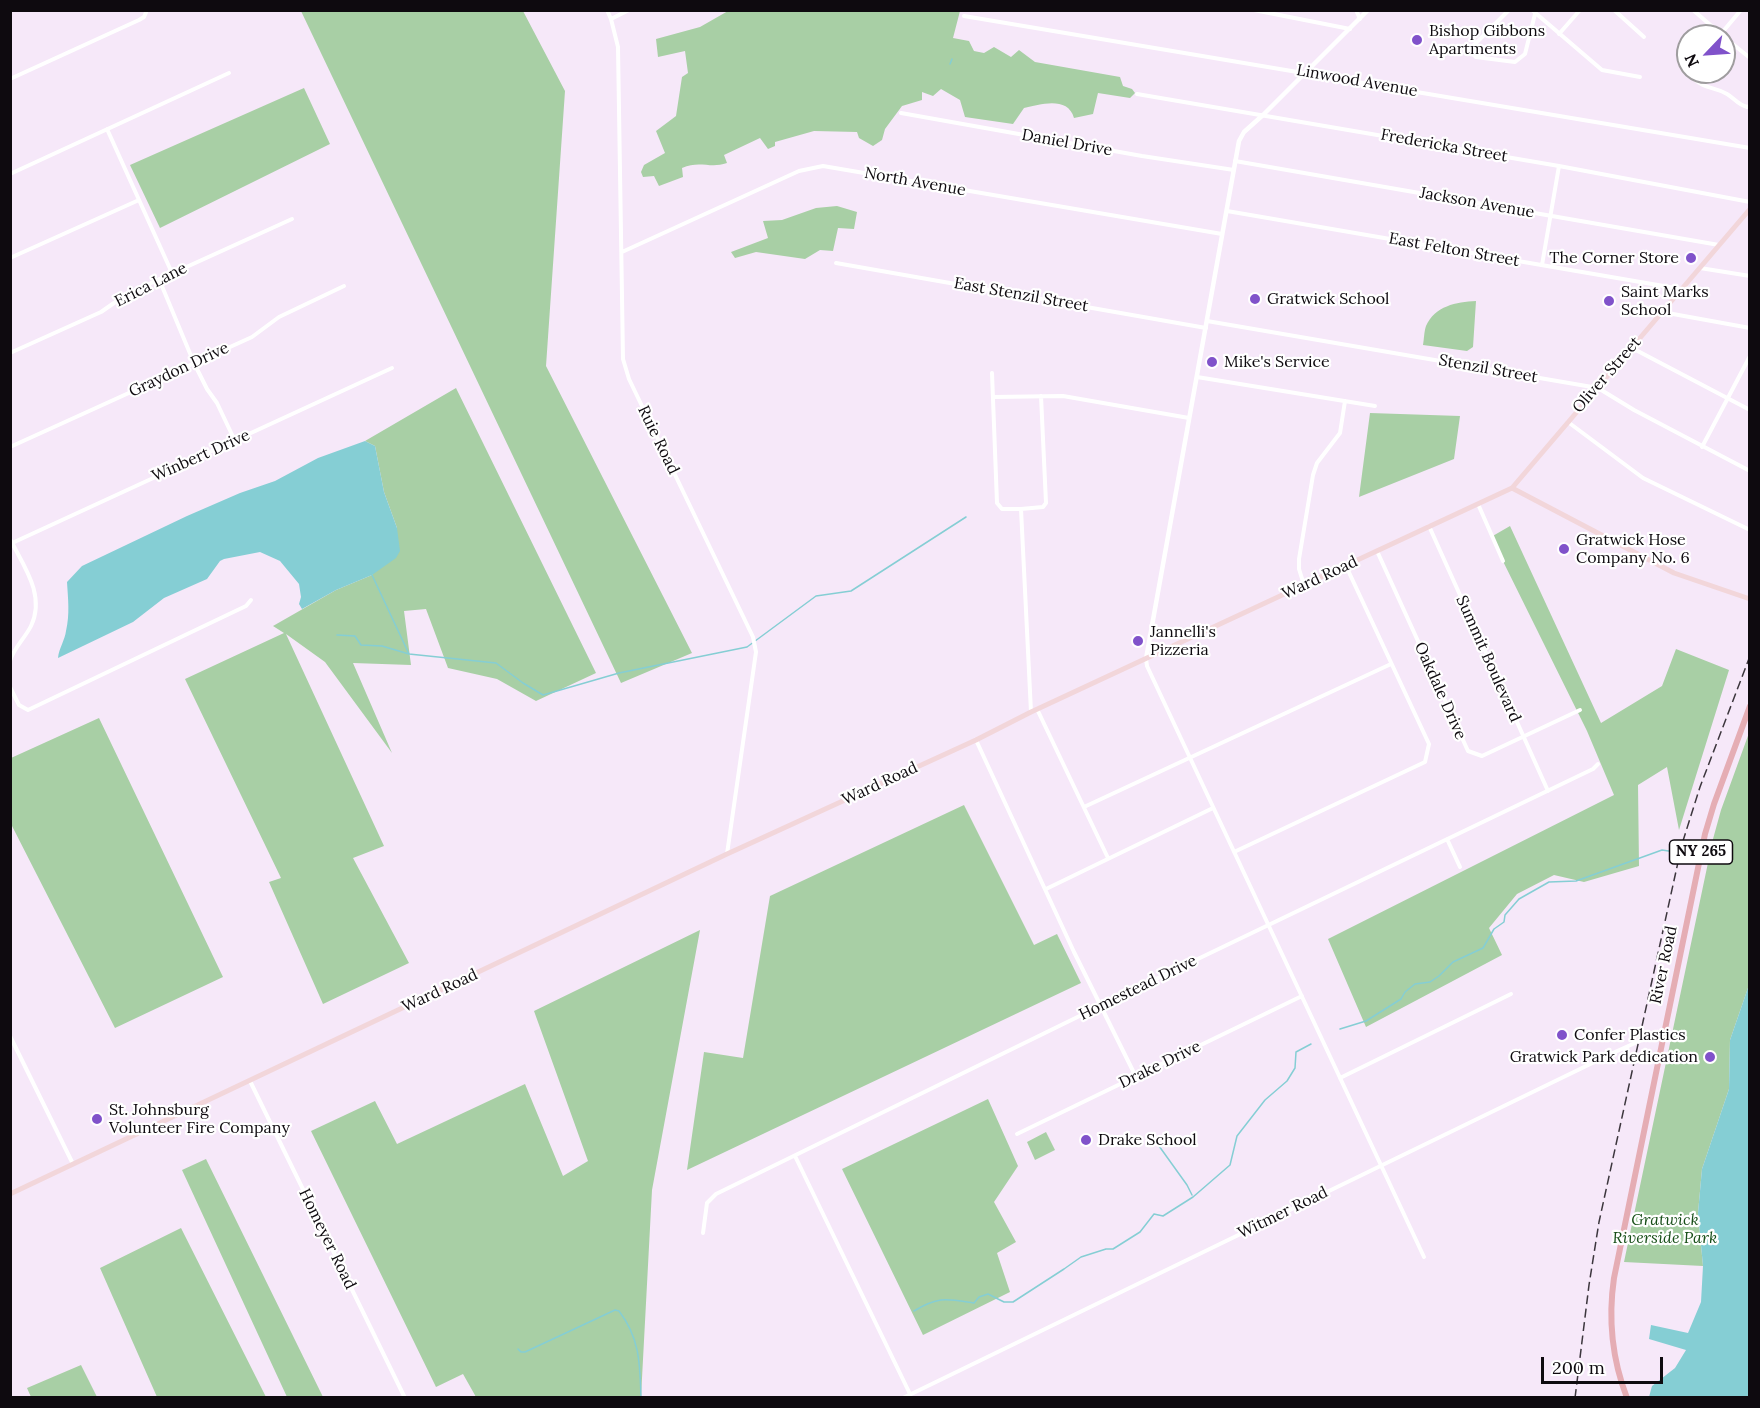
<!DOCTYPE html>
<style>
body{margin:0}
#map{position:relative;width:1760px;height:1408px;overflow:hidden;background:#f6e8f9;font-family:Lora,serif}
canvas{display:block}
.frame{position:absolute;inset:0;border:12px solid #0e0a0f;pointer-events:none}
.north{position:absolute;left:1676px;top:24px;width:60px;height:60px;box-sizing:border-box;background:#fff;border:2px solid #9f9d9f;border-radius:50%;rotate:245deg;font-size:16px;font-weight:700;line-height:24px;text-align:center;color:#0e0a0f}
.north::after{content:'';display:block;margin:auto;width:21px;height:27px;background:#8052ca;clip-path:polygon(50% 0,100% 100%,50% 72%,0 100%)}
.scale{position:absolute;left:1541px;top:1357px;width:122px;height:27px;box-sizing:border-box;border:3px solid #0e0a0f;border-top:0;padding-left:8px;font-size:18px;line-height:21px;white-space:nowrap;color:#0e0a0f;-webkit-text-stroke:4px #fff;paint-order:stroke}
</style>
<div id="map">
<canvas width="1760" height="1408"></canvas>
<div class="frame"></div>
<div class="north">N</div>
<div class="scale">200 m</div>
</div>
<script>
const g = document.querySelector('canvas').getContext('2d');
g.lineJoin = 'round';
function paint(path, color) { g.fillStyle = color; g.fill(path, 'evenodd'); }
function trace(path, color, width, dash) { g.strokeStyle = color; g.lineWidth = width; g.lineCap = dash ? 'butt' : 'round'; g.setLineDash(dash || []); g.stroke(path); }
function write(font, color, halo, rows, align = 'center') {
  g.font = font + ' Lora,serif'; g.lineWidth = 4.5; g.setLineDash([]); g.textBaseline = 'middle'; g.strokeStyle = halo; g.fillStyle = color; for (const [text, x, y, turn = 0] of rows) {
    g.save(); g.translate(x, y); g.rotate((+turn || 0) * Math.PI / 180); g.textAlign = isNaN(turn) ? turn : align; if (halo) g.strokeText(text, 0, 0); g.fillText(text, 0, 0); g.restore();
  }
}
paint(new Path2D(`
 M301,11H523L565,91L546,366L692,653L621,683Z
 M728,11H960L953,38L969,41L974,51L984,53L994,47L1011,57L1019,50L1035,62L1120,77L1123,86L1132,89L1135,93L1130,98L1098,93L1093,114L1074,118C1068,96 1041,104 1024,108L1013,124L965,117L960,100L941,89L933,96L922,92V100L902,106L885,129L882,140L873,146L859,138L857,132L814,131L775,142V146L768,149L760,138L724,155L727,163C710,169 700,160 682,168L683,177L659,186L654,176L643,177L641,172L644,165L665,153L656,131L676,116L682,77L688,73L685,51L658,57L656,39L700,27Z
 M304,88L330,144L160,228L130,165Z
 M837,206L857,212L854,229L838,228L833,251L820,250L805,259L756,252L735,258L731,252L768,238L763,221L782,220L816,208Z
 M1476,301L1473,347L1467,351L1423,345C1424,340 1424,332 1426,326C1435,306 1456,302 1476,301Z
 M456,388L596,673L536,701L497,679L448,668L426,609L404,611L411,665L353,663L392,753L325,662L286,634L384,846L353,858L409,963L323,1004L269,882L281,878L185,679L284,633L273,626L336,590L372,575L397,528L384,492L375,446L365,441Z
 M1370,413L1460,416L1454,459L1359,497Z
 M1510,526L1601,723L1662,686L1676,649L1729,670L1679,830L1667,767L1638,785L1639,866L1584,882L1554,875L1517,894L1489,928L1502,955L1366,1027L1328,939L1614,795L1587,731L1491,537Z
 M99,718L223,977L115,1028L11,824V758Z
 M1749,733V985L1730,1040L1729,1089L1702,1169L1698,1213L1703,1266L1624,1262L1713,839L1721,810Z
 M964,805L1034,945L1057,934L1081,983L687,1170L704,1052L743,1058L770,896Z
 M700,930L652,1190L641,1397H476L463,1374L436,1387L311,1131L375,1101L397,1144L525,1084L563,1176L588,1161L534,1011Z
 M988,1099L1018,1166L994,1202L1016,1242L997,1253L1010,1292L923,1335L842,1169Z
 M1046,1132L1055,1150L1035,1160L1027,1142Z
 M206,1159L323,1397H287L182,1170Z
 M181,1228L266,1397H157L100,1268Z
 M81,1365L97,1397H31L27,1388Z`), '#a8cfa5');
paint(new Path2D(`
 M365,441L375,446L384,492L397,528L400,551L396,558L372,575L336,590L302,609L299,604L301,597L299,584L280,561L260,552L224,559L220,561L207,579L164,598L133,622L58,658C59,648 65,640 66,631C70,614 68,599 67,582L82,566L187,516L240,493L275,481L318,458Z
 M1749,985V1397H1649L1652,1386L1675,1368L1686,1350L1649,1339L1651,1325L1688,1333L1701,1302L1703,1266L1698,1213L1702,1169L1729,1089L1730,1040Z`), '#85ced4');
trace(new Path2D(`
 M950,64L952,59
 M372,575L409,654
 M337,635L355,636L361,645L382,646L409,654L496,663L523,683L543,695L619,673L747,647L816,596L851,591L966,517
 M1340,1029L1366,1021L1401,999L1405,992L1415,984L1430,982L1439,976L1453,962L1483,948L1494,929L1504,922L1505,915L1519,899L1549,882L1576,881L1662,850L1675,852
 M1154,1139L1187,1185L1192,1195
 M914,1311C939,1296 947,1299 974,1303L979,1297L988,1294L1004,1302H1013L1064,1269L1081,1257L1106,1249H1113L1140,1232L1154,1214L1163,1216L1193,1197L1230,1165L1237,1136L1265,1100L1287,1081L1295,1068L1296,1052L1311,1044
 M518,1349L521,1352H525L615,1310L619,1311C640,1338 640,1365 641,1398`), '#85ced4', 1.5);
trace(new Path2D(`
 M607,10L611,19L618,47L623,359L629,379L753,637L756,652L727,854
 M1254,10L1350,29
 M1356,10L1360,19
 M1509,10L1469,50L1476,57L1515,62L1525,54L1535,14
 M1532,10L1602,70L1640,77
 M1614,10L1644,37
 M1693,10L1723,36
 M964,16L1750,148
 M611,19L629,10
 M1559,34L1580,10
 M1720,35L1741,10
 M1724,37L1750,58
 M1691,72V76C1706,91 1711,85 1727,94C1734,98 1738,105 1747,107L1750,106
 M10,79L139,20L144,17L147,10
 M1137,94L1559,166L1750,202
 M901,113L1142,156L1234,170
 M107,129L172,273
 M1235,161L1719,245
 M10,174L229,73
 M1227,211L1681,289
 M622,252L799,171L823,166L1222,234
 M10,258L139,200
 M836,263L1206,328
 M1542,265L1559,166
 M1700,268L1750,276
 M159,279L194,363L207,389L217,403L235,441
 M1662,312L1750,328
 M1207,321L1598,388L1634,410L1750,471
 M1632,348L1750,410
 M10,353L101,312L127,294L292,219
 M992,373L997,503L1002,509H1021L1043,507L1046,503L1041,396
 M1197,377L1375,406
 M993,397L1063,396L1189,418
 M1568,422L1643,478L1750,530
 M10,447L252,337L279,317L344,286
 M1702,447L1750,356
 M1478,504L1503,561
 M1021,509L1031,712
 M1429,526L1548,791
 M10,539C23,565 46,595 31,626C25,638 13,649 10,661
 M10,544L392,368
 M1377,551L1468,751L1482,756L1580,710
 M1304,585L1299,569V559L1313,475L1317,463L1340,433L1345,401
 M1146,659L1147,666L1424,1257
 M10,687L19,705L28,710L246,606L251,600
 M1037,709L1108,858
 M976,740L1074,952L1136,1077
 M1084,807L1391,664
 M1447,839L1460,867
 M1234,852L1425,762L1429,744L1346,566
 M1046,889L1213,808
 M10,1036L73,1164
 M1340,1078L1511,994
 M250,1081L405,1398
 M1017,1134L1302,996
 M795,1156L910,1394
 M703,1233L707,1203L716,1194L1100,1006L1593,769L1598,764
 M903,1398L1615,1052L1664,1030`), '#fff', 4);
trace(new Path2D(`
 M1146,659L1239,141L1244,132L1263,115L1368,10`), '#fff', 4.5);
trace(new Path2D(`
 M1512,488L1674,573L1750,599
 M10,1194L727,854L976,740L1031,712L1512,488L1750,209`), '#f2d6da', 5);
trace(new Path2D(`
 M1627,1398C1612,1359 1608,1319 1614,1278L1705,834L1714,804L1750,706`), '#e5adb4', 6);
trace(new Path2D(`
 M1575,1398L1589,1285L1599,1222L1682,844L1700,787L1750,656`), '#3c363d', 1.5, [9, 4.5]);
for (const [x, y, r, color] of [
 [1417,40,6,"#8052ca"],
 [1691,258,6,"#8052ca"],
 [1255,299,6,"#8052ca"],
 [1609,301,6,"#8052ca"],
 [1212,362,6,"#8052ca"],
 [1564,549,6,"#8052ca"],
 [1138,641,6,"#8052ca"],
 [1562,1035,6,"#8052ca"],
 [1710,1057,6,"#8052ca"],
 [97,1119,6,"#8052ca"],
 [1086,1140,6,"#8052ca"]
]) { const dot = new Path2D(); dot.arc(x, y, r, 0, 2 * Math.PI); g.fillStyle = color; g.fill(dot); trace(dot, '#fff', 2); }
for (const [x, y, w] of [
 [1701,852,63]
]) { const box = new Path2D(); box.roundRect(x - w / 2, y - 12, w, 24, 4.5); g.fillStyle = '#fff'; g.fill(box); trace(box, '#0e0a0f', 1.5); }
write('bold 15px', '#0e0a0f', null, [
 ["NY 265",1701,852]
]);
write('16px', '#0e0a0f', '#fff', [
 ["Bishop Gibbons",1429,31],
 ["Apartments",1429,49],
 ["The Corner Store",1679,258,"right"],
 ["Saint Marks",1621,292],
 ["School",1621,310],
 ["Gratwick School",1267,299],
 ["Mike's Service",1224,362],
 ["Gratwick Hose",1576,540],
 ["Company No. 6",1576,558],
 ["Jannelli's",1150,632],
 ["Pizzeria",1150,650],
 ["Confer Plastics",1574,1035],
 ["Gratwick Park dedication",1698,1057,"right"],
 ["St. Johnsburg",109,1110],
 ["Volunteer Fire Company",109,1128],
 ["Drake School",1098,1140]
], 'left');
write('16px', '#0e0a0f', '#fff', [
 ["Linwood Avenue",1357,81,10],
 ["Daniel Drive",1067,143,10],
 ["Fredericka Street",1444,146,10],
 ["North Avenue",915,182,10],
 ["Jackson Avenue",1477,203,10],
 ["East Felton Street",1454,250,10],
 ["Erica Lane",151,285,-27],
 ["East Stenzil Street",1021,295,10],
 ["Stenzil Street",1488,369,10],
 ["Graydon Drive",179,370,-25],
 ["Oliver Street",1607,375,-49],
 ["Ruie Road",658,440,64],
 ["Winbert Drive",201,456,-24],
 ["Ward Road",1320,578,-25],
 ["Summit Boulevard",1488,659,66],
 ["Oakdale Drive",1440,691,66],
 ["Ward Road",880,784,-25],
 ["River Road",1664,965,-78],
 ["Homestead Drive",1138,988,-26],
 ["Ward Road",440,991,-25],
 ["Drake Drive",1160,1065,-26],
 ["Witmer Road",1283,1213,-26],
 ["Homeyer Road",327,1239,64]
]);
write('italic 16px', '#164e17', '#fff', [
 ["Gratwick",1665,1220],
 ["Riverside Park",1665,1238]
]);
</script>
